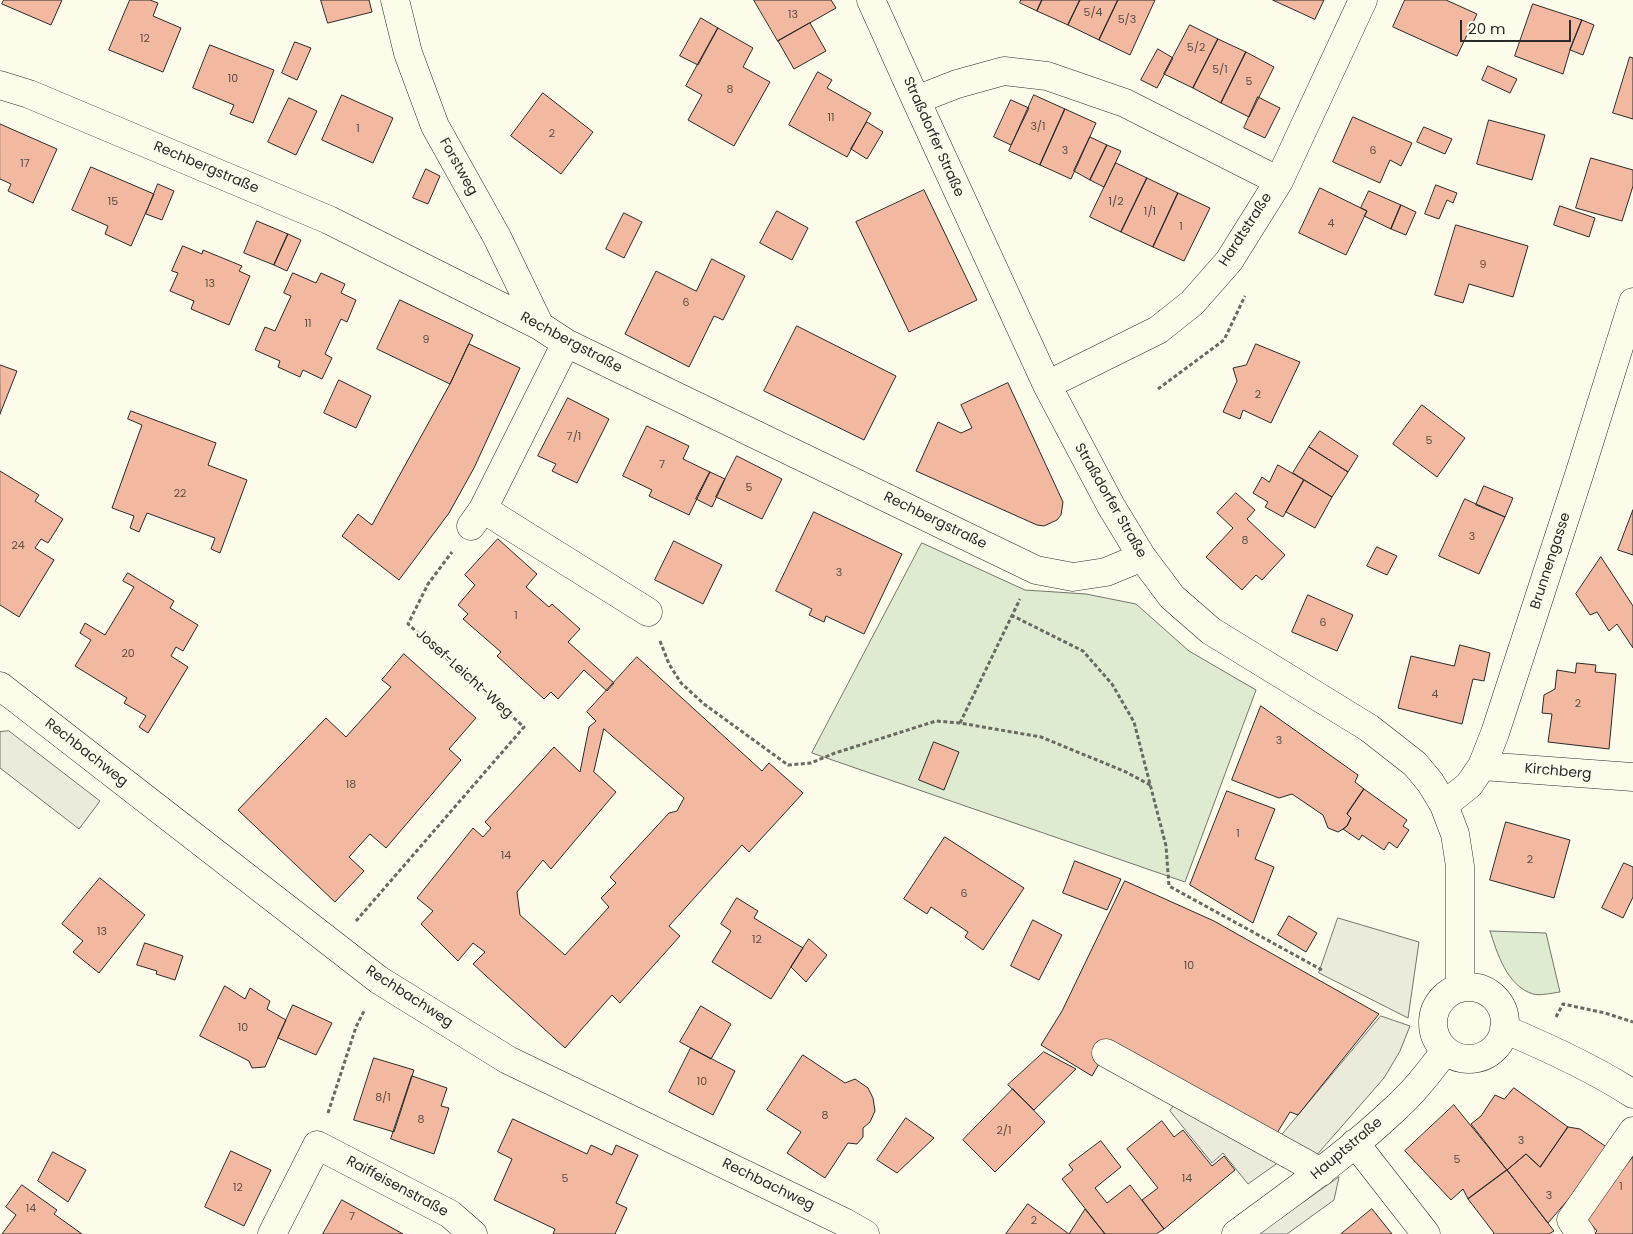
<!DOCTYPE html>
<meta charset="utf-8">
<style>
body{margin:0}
#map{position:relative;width:1633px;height:1234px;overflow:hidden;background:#fdfbea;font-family:Poppins,sans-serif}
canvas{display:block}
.scale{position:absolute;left:1460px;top:20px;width:111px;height:22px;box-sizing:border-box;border:2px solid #2b2b2b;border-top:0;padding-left:6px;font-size:15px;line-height:18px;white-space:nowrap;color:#2b2b2b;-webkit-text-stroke:4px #fdfbea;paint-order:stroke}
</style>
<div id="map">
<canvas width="1633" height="1234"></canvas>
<div class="scale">20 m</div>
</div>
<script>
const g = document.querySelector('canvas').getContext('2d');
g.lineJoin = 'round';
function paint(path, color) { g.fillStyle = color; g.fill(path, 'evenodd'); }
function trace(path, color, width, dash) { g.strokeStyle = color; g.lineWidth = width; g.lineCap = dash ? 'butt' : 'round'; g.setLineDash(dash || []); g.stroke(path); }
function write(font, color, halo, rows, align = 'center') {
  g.font = font + ' Poppins,sans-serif'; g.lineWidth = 4; g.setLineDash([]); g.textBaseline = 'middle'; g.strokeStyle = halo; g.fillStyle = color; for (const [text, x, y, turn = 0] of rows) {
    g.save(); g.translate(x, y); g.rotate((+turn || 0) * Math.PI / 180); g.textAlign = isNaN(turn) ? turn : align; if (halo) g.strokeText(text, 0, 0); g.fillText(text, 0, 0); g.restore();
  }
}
const green = new Path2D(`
 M922,543L1025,590L1086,594L1136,604L1189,651L1256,690L1185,882L812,753Z
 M1490,931L1546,933L1560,992C1552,993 1540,996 1533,994C1507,986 1497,953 1490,931Z`);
paint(green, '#deebd1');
trace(green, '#74746e', 1);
const parking = new Path2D(`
 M9,731L100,801L79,829L0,768V732Z
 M1338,918L1419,942L1408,1018L1319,973Z
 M1381,1016L1410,1026L1400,1051L1384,1078L1315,1157L1281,1136Z
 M1179,1098L1286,1157L1248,1184L1223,1153L1212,1163L1170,1111Z
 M1339,1177L1334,1200L1287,1234H1259Z`);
paint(parking, '#eceadb');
trace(parking, '#74746e', 1);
const building = new Path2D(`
 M4,0H62L51,25L2,4Z
 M130,0H150L158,3L153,16L181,28L163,72L109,50Z
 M321,0H369L372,12L328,23Z
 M754,0H831L836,8L778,41Z
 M1021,0H1042L1037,11L1020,3Z
 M1042,0H1080L1068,25L1037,11Z
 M1080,0H1118L1099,40L1068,25Z
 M1118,0H1155L1130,55L1099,40Z
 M1273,0H1324L1315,19Z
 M1405,0H1446L1477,14L1457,56L1393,27Z
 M1533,4L1582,20L1570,50L1563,74L1515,56Z
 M701,18L718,28L698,65L680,56Z
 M1582,20L1594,25L1583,55L1570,50Z
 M810,23L826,51L794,69L778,41Z
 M1190,25L1218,39L1193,88L1164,74Z
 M718,28L753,48L743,67L770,82L734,146L688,120L702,95L686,86Z
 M1218,39L1246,52L1221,103L1193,88Z
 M295,42L311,48L297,80L282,73Z
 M210,45L274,70L253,123L230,114L234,105L193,88Z
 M1158,49L1173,58L1157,88L1141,80Z
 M1246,52L1274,67L1249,117L1221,103Z
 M1630,57L1633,58V119L1613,113Z
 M1488,66L1517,79L1510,93L1482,80Z
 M818,72L832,80L827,88L871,113L847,157L789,125Z
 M543,93L593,132L561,174L511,136Z
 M342,95L393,118L373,163L322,140Z
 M1034,95L1065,109L1040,165L1009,151Z
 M1258,97L1280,108L1265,138L1244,128Z
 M289,98L317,111L296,155L268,142Z
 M1011,100L1029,108L1011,145L994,137Z
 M1065,109L1096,123L1071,179L1040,165Z
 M1353,117L1412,143L1401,166L1390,160L1380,183L1333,162Z
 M1489,120L1545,135L1532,180L1477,164Z
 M867,122L883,132L867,159L851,149Z
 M0,124L57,149L33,203L8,191L11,184L0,179Z
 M1424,127L1452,139L1445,154L1417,142Z
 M1090,137L1107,145L1090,180L1074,171Z
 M1107,145L1121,151L1104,187L1090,180Z
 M1591,158L1633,170V186L1622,221L1576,208Z
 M1116,163L1147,178L1121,232L1090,217Z
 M91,167L154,194L131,246L105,234L108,226L72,210Z
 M426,169L440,176L428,204L413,198Z
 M1147,178L1178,193L1153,247L1121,232Z
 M158,184L174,191L162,220L146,214Z
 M1436,185L1457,193L1453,203L1447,200L1439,219L1425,214Z
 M1320,188L1367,211L1346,255L1299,233Z
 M924,190L977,300L909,332L856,222Z
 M1369,191L1401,205L1391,229L1364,216L1367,211L1361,208Z
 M1178,193L1210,208L1184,261L1153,247Z
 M1401,205L1416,212L1406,235L1391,229Z
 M1560,206L1595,218L1589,237L1554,225Z
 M777,211L808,228L792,260L760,243Z
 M624,213L642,222L624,258L606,249Z
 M257,221L288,234L274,265L244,253Z
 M1456,225L1528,246L1513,297L1469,284L1463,303L1435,295Z
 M288,234L301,240L287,271L274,265Z
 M183,246L202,254L203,250L242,266L239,271L250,276L229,325L191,309L194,301L170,291L178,273L172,271Z
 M712,259L745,276L723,320L714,316L689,367L625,334L656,271L696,291Z
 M293,273L316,283L321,273L345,284L341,293L356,300L347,322L341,319L325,354L332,358L322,379L303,370L300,377L278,367L280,361L255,350L265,327L275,331L291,296L284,293Z
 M400,300L473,335L450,384L377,349Z
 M797,326L896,376L864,440L764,391Z
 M469,344L520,368L474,468L449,513L399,580L342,536L358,514L372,525L450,384Z
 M1256,344L1300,362L1271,423L1243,410L1240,419L1223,412L1237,381L1233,368L1246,365Z
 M0,365L17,371L0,414Z
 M339,380L371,396L356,428L324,413Z
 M1008,383L1063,502L1061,515L1057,520L1044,526L1037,525L916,471L938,422L961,433L972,428L961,405Z
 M568,398L609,419L577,483L552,471L556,464L538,456Z
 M1422,405L1465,438L1437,477L1393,444Z
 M131,411L216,443L208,465L247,480L220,553L211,549L215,538L147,513L139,532L130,528L134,516L112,508L142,425L128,419Z
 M647,426L689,446L683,459L710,472L689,515L649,496L652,490L623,476Z
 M1320,431L1358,456L1348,472L1309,447Z
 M1309,447L1348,472L1332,497L1293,473Z
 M737,456L782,479L762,519L716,497Z
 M1278,465L1304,480L1283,517L1265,507L1268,502L1253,493L1262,477L1269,482Z
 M0,471L39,495L35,501L63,519L48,543L41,539L35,548L54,560L19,617L0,605Z
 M710,472L725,479L712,507L696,499Z
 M1304,480L1332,497L1315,528L1286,512Z
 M1484,486L1513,498L1505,517L1476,505Z
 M1236,493L1255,510L1247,519L1285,555L1262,580L1256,575L1242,590L1206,557L1233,528L1217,513Z
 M1465,499L1505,517L1479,574L1439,556Z
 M1633,510V555L1618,550Z
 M814,512L902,554L864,634L826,616L824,622L809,615L812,609L776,591Z
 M498,539L537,574L526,587L549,607L552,604L580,629L568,642L614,683L607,691L584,670L558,699L551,692L544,699L497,656L501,652L463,619L468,614L458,605L475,585L465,575Z
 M674,541L722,565L703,604L655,580Z
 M1377,547L1397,556L1387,575L1367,566Z
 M1601,557L1633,606V648L1617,624L1609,631L1597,612L1590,615L1576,594Z
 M128,573L174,601L170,608L198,625L183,651L176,647L171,656L188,667L148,733L139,727L146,716L124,703L127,698L75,666L91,640L80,633L85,623L105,635L134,587L123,581Z
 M1308,595L1353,615L1337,651L1292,632Z
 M1460,645L1490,653L1484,681L1473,679L1462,724L1398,708L1411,656L1454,666Z
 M404,654L476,718L449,749L461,760L386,848L370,834L349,857L364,871L335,902L238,810L326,718L346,737L391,687L382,680Z
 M637,657L762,771L769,763L803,793L749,852L742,845L669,926L680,936L620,1003L612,995L565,1048L473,964L485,952L473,943L458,961L421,924L433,911L417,898L473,828L483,837L491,828L485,822L554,747L580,772L589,727L596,721L587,712ZM604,729L684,798L677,811L669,813L610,877L616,883L601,898L609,907L565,955L520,915L517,892L543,860L551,869L616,792L594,772Z
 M1577,663L1596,665L1595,672L1616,674L1609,749L1548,742L1552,714L1542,713L1544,695L1555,689L1557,670L1575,673Z
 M1261,706L1358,775L1355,782L1364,789L1347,814L1351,818L1347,826L1343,829L1338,832L1328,828L1323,815L1292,794L1279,798L1232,780Z
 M934,742L959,752L944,790L919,780Z
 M1364,789L1407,820L1403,826L1409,830L1397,848L1389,842L1384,850L1362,835L1359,840L1343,829L1347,826L1351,818L1347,814Z
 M1227,791L1275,809L1255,859L1274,867L1253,923L1190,885Z
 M1506,822L1570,840L1554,898L1490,880Z
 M945,837L1024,888L983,950L965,937L968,932L931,907L927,914L904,899Z
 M1075,861L1121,879L1107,910L1063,893Z
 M1624,863L1633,867V897L1623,918L1602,908Z
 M100,878L145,915L99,973L73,952L83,941L62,924Z
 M1125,881L1214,921L1379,1014L1298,1115L1290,1112L1277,1133L1112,1041L1092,1076L1041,1045L1062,1011Z
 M737,898L758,911L754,918L803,948L771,999L712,962L731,931L721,924Z
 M1289,916L1317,933L1306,952L1278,935Z
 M1033,920L1062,935L1039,980L1011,966Z
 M809,939L827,955L806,982L791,967Z
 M145,943L183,956L175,980L156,974L157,971L137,965Z
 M225,986L245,999L250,988L270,1001L267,1009L286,1020L265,1067L252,1068L249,1061L200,1036Z
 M293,1005L332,1023L316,1055L278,1038Z
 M701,1006L731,1024L711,1059L680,1042Z
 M691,1048L735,1071L713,1115L669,1092Z
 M1044,1052L1076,1069L1034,1110L1008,1085Z
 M803,1055L845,1083L855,1079L868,1088L873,1098L875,1111L870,1122L863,1128V1137L857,1144L848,1143L825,1178L787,1153L801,1132L767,1110Z
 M374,1058L414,1070L394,1132L354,1120Z
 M412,1076L447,1088L441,1106L449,1108L434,1154L391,1139Z
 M1514,1088L1568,1127L1540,1167L1526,1154L1507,1170L1471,1124L1481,1116L1495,1095L1504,1099Z
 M1013,1089L1045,1122L995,1172L963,1140Z
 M1454,1105L1507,1170L1468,1199L1463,1189L1451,1200L1405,1151Z
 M906,1118L934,1138L897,1173L877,1160Z
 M513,1119L587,1154L591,1145L612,1155L616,1145L638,1155L616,1203L627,1208L615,1234H553L555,1229L494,1200L512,1159L498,1152Z
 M1162,1121L1174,1137L1183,1130L1212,1166L1224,1156L1235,1170L1164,1229L1142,1200L1158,1188L1127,1149Z
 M1568,1127L1580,1129L1611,1150L1548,1223L1507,1170L1526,1154L1540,1167Z
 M1101,1141L1121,1167L1095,1188L1107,1203L1130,1185L1164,1229L1156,1234H1105L1062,1179L1073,1170L1069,1165Z
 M231,1151L271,1170L244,1226L205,1207Z
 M53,1152L86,1170L68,1202L38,1181Z
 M1633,1157V1234H1594L1597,1231L1585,1217Z
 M1507,1170L1554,1231L1549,1234H1493L1494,1233L1468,1199Z
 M22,1185L57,1210L54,1214L82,1234H2L16,1215L6,1207Z
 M342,1200L403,1234H323Z
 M1028,1204L1069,1234L1085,1209L1105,1234H1006Z
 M1372,1209L1392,1234H1341Z`);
paint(building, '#f2b8a0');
trace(building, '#2b2b2b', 1);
const minor = new Path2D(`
 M395,0L408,53L435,126L497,237L540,326
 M871,0L916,100L1047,385L1111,506L1142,557L1172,597L1211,631L1369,728L1415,764L1430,782L1444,805L1455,834L1460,866V987
 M0,85L29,94L329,220L540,326L566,343L1036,570L1073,577L1106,572L1142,557
 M916,100L957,84L1004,71L1047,76L1125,103L1279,181
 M1047,385L1158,330L1192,303L1229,261L1279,181L1363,0
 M483,509L648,612
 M471,526L483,509L566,343
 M0,686L379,980L508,1060L844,1222L865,1234
 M1482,766L1633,777
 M1444,805L1469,785L1482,766L1495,733L1579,475L1633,302
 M1433 1023a36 36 0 1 1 72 0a36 36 0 1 1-72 0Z
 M1504,1029C1549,1048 1593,1068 1633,1094
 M1106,1053L1321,1172
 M1355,1143L1426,1234
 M272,1234L317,1145L450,1214L473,1234
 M1236,1234C1291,1193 1348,1154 1398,1106C1416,1090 1431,1070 1445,1051
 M1581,1234L1571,1220L1633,1131`);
trace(minor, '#2b2b2b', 29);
trace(new Path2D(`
 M1158,389L1224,340L1245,296
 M1011,615L1083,651L1112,684L1134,722L1166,846L1169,886L1322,970
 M660,641L669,664L681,683L704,704L788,765L811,763L835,753L936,721L960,723L1041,737L1126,772L1152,786
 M960,723L1020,599
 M356,921L524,727L408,624L428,584L452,552
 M1556,1017L1563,1004L1605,1013L1633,1022
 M328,1113L356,1027L365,1009`), '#6a6964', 3, [4, 2.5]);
trace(minor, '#fdfbea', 28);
write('11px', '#5d4e48', null, [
 ["5/4",1093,13],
 ["13",793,15],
 ["5/3",1127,20],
 ["12",145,39],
 ["5/2",1196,48],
 ["5/1",1220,70],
 ["10",233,79],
 ["5",1249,82],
 ["8",730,90],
 ["11",831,118],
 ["3/1",1038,127],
 ["1",358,129],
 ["2",552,134],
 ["3",1065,151],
 ["6",1373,151],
 ["17",25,164],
 ["15",113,202],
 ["1/2",1116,202],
 ["1/1",1150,212],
 ["4",1331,224],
 ["1",1181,227],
 ["9",1483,265],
 ["13",210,284],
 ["6",686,303],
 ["11",308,324],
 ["9",426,340],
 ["2",1258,395],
 ["7/1",574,437],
 ["5",1429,441],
 ["7",662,465],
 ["5",749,488],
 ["22",180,494],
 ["3",1472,537],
 ["8",1245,541],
 ["24",18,546],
 ["3",839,573],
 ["1",516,616],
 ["6",1323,623],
 ["20",128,654],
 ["4",1435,695],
 ["2",1578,704],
 ["3",1279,741],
 ["18",351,785],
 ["1",1238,834],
 ["14",506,856],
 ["2",1530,860],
 ["6",964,894],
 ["13",102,932],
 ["12",757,940],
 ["10",1189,966],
 ["10",243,1028],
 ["10",702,1082],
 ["8/1",383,1098],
 ["8",825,1116],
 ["8",421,1120],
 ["2/1",1004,1131],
 ["3",1521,1141],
 ["5",1457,1160],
 ["5",565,1179],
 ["14",1187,1179],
 ["1",1621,1187],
 ["12",238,1188],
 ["3",1549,1196],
 ["14",31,1209],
 ["7",352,1217],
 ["2",1034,1221]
]);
write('14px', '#2b2b2b', '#fdfbea', [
 ["Straßdorfer Straße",933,137,66],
 ["Forstweg",458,167,61],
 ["Rechbergstraße",206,168,23],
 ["Hardtstraße",1246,230,-57],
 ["Rechbergstraße",571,343,28],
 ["Straßdorfer Straße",1110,501,60],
 ["Rechbergstraße",935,521,26],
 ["Brunnengasse",1551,561,-72],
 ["Josef-Leicht-Weg",464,674,42],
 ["Rechbachweg",86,753,38],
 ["Kirchberg",1558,772,5],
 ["Rechbachweg",409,997,33],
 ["Hauptstraße",1347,1149,-40],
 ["Rechbachweg",768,1185,26],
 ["Raiffeisenstraße",397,1187,28]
]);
</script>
